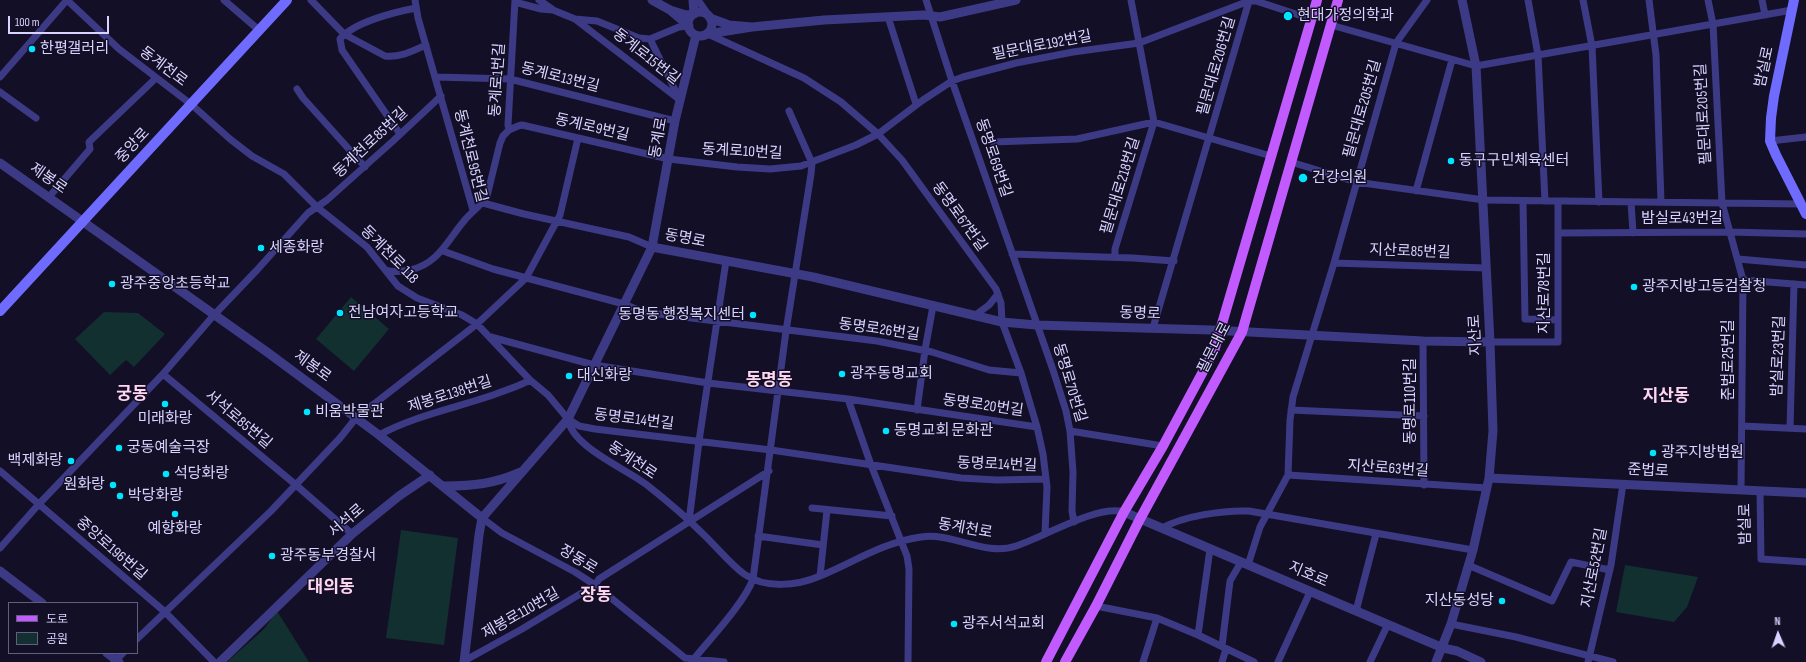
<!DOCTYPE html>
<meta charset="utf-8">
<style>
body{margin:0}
#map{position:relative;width:1806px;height:662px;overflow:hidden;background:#130f26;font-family:"Sofia Sans Condensed","Noto Sans KR",sans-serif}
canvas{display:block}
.legend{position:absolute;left:8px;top:602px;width:130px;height:52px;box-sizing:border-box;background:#130f26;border:1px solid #625e7d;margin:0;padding:5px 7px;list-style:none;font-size:12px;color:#d9d4ff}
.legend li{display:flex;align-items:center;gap:8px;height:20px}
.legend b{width:20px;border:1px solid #625e7d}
.north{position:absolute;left:1758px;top:614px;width:40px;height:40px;-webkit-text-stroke:3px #130f26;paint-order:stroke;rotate:358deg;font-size:11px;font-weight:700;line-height:16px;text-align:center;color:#d9d4ff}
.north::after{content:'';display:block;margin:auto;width:14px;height:18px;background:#d9d4ff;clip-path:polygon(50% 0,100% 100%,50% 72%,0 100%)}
.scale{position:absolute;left:8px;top:16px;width:101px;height:18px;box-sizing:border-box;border:2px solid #d9d4ff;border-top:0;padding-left:5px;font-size:12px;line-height:14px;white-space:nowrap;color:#d9d4ff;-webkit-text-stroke:3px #130f26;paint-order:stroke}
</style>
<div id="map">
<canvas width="1806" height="662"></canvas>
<ul class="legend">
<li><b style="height:5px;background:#c25bff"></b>도로</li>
<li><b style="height:11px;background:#12302f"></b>공원</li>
</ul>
<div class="north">N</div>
<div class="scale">100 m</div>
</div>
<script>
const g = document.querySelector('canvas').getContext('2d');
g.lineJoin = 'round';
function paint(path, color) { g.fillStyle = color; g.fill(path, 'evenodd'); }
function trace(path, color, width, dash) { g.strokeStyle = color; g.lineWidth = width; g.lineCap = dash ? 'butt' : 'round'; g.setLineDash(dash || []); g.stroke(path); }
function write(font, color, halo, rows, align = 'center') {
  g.font = font + ' "Sofia Sans Condensed","Noto Sans KR",sans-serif'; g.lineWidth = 3; g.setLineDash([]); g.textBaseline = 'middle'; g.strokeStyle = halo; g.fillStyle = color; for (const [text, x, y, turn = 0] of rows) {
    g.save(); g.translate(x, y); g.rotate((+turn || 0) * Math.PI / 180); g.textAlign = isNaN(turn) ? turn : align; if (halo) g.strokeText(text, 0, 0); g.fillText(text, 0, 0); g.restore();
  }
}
paint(new Path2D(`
 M351,297L389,329L354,371L316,339Z
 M104,312L138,313L165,334L134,367L126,360L110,375L75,339Z
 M401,530L458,538L444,645L386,638Z
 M1625,565L1698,577L1687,607L1674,622L1616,612Z
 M277,611L309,662H227L264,629Z`), '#12302f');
trace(new Path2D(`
 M67,0L119,49L192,105L230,139L252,156L284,174L317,207L367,247L398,286L417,298L462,315L477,324L530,380L548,395L568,419L579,426L595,429L771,450L961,478L997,480L1046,479
 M224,0L260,31
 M311,0L344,34L385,56C400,58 412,51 426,45
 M415,0L418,18L473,210
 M539,0L552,9
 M698,0L709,16
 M926,0L952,81L1053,370L1066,411L1070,431L1073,472L1072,511L1074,522
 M1528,0L1538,55L1545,201
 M1583,0L1592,46L1599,202
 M1649,0L1656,55L1661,202
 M1708,0L1713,24L1722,203L1743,280L1741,490
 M1762,0L1765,15
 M515,2L541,9L553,10L575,19L680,100
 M888,17L916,104
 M575,19L597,21L639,38L650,39
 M1331,25L1476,66L1792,10
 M708,34L804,78L841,102L878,134L902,160L996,289L1001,303L1002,322L1021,373L1037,427L1043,454L1047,487L1045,533
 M650,39L679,98
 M650,39L679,27L689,26
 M0,77L67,0
 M436,77L510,79L675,121
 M297,89L303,98L365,167
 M0,92L36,118
 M509,130L518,126L522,125L669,159L737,167L770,169L801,166L856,145L878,134L923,100L952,81L963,77L1016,63L1073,52L1139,43L1249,1H1256L1311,19
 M400,134L342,50L340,39C354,22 395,12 416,8
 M1770,141L1806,137
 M993,142L1077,139L1154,122L1271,156
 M1291,162L1356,182L1484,200L1801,204
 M1416,191L1452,60
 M49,197L90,149L89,142L156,78
 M1523,201L1525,319L1558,320
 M1631,202L1633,233
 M483,203L524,214L629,237L652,247
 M1558,233L1730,232L1806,234
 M443,251L493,269L624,304L643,312L877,341L932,352L989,370L1021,373
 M1012,254L1133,258L1174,261
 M1115,257V249L1154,122L1131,0
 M1738,259L1806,265
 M1334,263L1486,268
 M386,270C395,273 401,271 410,270C438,264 447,241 464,221C471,212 481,206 487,196L500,143L503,136L509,130L508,125L515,0
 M1743,280L1806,285
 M974,316L989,305L998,294
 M1153,328L1249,1
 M491,337L594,365L708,383L848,399L1037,427
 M1423,341L1424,485
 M1490,342H1558V201
 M163,374L296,485L352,534
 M848,399L871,465L907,556L909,569L908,662
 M917,410L925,350L933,306
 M1291,410L1424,416
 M568,419C572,447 625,468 647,485C666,500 685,516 702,533C716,546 729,563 744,574C765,589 797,586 820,576C854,562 884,542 921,537C953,532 985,557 1016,546C1042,538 1098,504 1124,512
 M1742,426L1806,429
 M1790,428L1794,284
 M1070,431L1163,446
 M379,435C414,416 455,408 493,395C505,390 518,387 530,380
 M0,471L165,612L214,662
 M1288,475L1487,488
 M1760,491L1761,559L1806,562
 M812,508L892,516
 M482,518L502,533L575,572L595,585L685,658L724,662
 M689,521L699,441L726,261
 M1162,528C1184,516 1223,510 1249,511L1473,550
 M758,536L823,545
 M0,548L39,504L163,374L214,315L257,270L308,213L327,200L393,141L441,96
 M1248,565L1260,527L1288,475L1290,420L1293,397L1334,263L1396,43L1427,0
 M1468,565L1552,601L1571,562L1610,570
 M820,576L827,510
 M1096,606L1157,618L1198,635L1254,662
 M1356,611L1376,534
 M1451,624L1516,637L1613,662
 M1198,635L1210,549
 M137,639L271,511L340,438L356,418L477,324L526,278L560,215L578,138
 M1222,646L1230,581L1241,562
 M693,660C710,639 745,602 753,579L786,331L811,174L812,163L789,111
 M464,661L522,629L595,585L599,579L769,471
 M114,662L123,653
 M1143,662L1157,618
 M1222,662L1226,649
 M1278,662L1310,592
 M1370,662L1388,624
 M1588,662L1611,565L1623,484`), '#3d3a85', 7);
trace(new Path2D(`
 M652,0L670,10
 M688 24a12 12 0 1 1 24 0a12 12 0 1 1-24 0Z
 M689,26L670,10L686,15L694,14L693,0
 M752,27L824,20L924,15L940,17L1016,0
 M708,34L752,27L729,25L710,18
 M0,163L267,352L379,435L482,518
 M652,247L813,277L1002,322L1036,325L1211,330L1423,341L1490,342
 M1489,478L1806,493
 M444,486C474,486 493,484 521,472
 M1124,512L1443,648L1457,651L1481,662
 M0,571L42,603
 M107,653L119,662
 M220,662L352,534L399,496L430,475
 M464,662L479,535L482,518L568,419L652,247L675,121L696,35
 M1436,662L1451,624L1473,550L1489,478L1493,431L1490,342L1476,66L1462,0`), '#3d3a85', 9);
trace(new Path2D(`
 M1794,0L1774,96L1771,118L1770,141L1776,155L1806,214
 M0,311L287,0`), '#6f6bff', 10);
trace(new Path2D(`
 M1046,662L1124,512L1163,446L1214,351L1317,0
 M1065,662L1096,606L1140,519L1242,332L1338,0`), '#c25bff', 10);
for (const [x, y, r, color] of [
 [1288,16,5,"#00e5ff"],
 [32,49,4,"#00e5ff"],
 [1451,161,4,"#00e5ff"],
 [1303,178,5,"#00e5ff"],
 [261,248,4,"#00e5ff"],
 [112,284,4,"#00e5ff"],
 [1634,287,4,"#00e5ff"],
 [340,313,4,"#00e5ff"],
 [753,315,4,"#00e5ff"],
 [842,374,4,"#00e5ff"],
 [569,376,4,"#00e5ff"],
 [165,404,4,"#00e5ff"],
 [307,412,4,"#00e5ff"],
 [886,431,4,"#00e5ff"],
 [119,448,4,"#00e5ff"],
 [1653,453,4,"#00e5ff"],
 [71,461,4,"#00e5ff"],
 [166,474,4,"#00e5ff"],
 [113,485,4,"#00e5ff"],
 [120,496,4,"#00e5ff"],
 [175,514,4,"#00e5ff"],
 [272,556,4,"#00e5ff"],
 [1502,601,4,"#00e5ff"],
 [954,624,4,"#00e5ff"]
]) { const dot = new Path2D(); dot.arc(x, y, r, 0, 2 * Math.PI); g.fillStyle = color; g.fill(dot); trace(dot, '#130f26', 1.5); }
write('15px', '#d9d4ff', '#130f26', [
 ["현대가정의학과",1297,16],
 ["한평갤러리",40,49],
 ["동구구민체육센터",1459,161],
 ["건강의원",1312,178],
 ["세종화랑",269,248],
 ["광주중앙초등학교",120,284],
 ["광주지방고등검찰청",1642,287],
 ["전남여자고등학교",348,313],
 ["동명동 행정복지센터",745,315,"right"],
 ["광주동명교회",850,374],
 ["대신화랑",577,376],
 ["비움박물관",315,412],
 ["미래화랑",165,419,"center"],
 ["동명교회 문화관",894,431],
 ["궁동예술극장",127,448],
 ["광주지방법원",1661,453],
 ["백제화랑",63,461,"right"],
 ["석당화랑",174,474],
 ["원화랑",105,485,"right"],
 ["박당화랑",128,496],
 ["예향화랑",175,529,"center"],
 ["광주동부경찰서",280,556],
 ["지산동성당",1494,601,"right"],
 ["광주서석교회",962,624]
], 'left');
write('15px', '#d9d4ff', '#130f26', [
 ["필문대로192번길",1042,46,-11],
 ["동계로15번길",646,57,38],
 ["필문대로206번길",1217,66,-74],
 ["동계천로",163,67,37],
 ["밤실로",1765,67,-78],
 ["동계로13번길",560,78,14],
 ["동계로1번길",498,80,-86],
 ["필문대로205번길",1363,109,-74],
 ["필문대로205번길",1704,114,-93],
 ["동계로9번길",592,128,13],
 ["동계로",659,138,-80],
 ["동계천로85번길",371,143,-43],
 ["중앙로",133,146,-47],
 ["동계로10번길",742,152,3],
 ["동계천로95번길",470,156,76],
 ["동명로69번길",993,158,71],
 ["제봉로",48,179,35],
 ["필문대로218번길",1121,186,-73],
 ["동명로67번길",959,217,54],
 ["밤실로43번길",1682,219],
 ["동명로",685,239,11],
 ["지산로85번길",1410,252,2],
 ["동계천로 118",389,255,45],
 ["지산로78번길",1545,293,-90],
 ["동명로",1140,314,2],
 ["동명로26번길",879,330,8],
 ["지산로",1476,335,-93],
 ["필문대로",1215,348,-63],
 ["밤실로23번길",1779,356,-88],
 ["준법로25번길",1729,360,-90],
 ["제봉로",312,367,36],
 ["동명로70번길",1069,383,73],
 ["제봉로138번길",450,395,-18],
 ["동명로110번길",1411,401,-90],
 ["동명로20번길",983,406,8],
 ["서석로85번길",238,420,40],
 ["동명로14번길",634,420,7],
 ["동계천로",632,461,34],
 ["동명로14번길",997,465,2],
 ["지산로63번길",1388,469,4],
 ["준법로",1648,471,3],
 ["서석로",347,521,-41],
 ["밤실로",1746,524,-91],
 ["동계천로",965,529,10],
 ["중앙로196번길",111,549,41],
 ["장동로",578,560,31],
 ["지산로52번길",1595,568,-79],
 ["지호로",1308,575,23],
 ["제봉로110번길",521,614,-30]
]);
write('bold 17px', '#ffd6f0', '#130f26', [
 ["동명동",769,381],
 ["궁동",132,395],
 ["지산동",1666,397],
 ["대의동",331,588],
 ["장동",596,596]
]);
</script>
